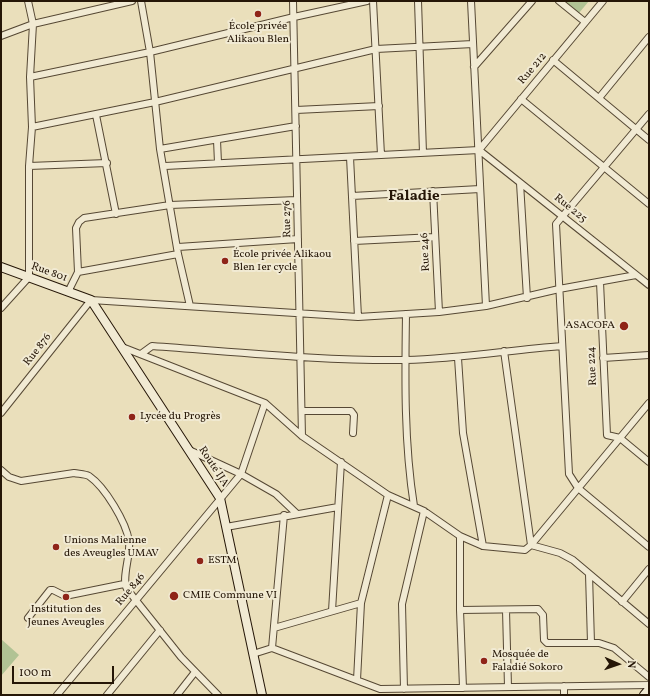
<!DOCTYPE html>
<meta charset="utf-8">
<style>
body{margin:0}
#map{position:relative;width:650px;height:696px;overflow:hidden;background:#eadfbb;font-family:Vollkorn,serif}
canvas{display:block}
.frame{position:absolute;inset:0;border:2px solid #251607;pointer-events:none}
.north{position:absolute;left:598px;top:644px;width:40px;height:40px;-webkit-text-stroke:3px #f1ead3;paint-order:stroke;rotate:92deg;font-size:11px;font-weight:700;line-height:16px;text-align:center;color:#251607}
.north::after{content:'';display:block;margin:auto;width:14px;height:18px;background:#251607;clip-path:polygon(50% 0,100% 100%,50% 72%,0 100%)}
.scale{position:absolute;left:12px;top:666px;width:102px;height:18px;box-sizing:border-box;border:2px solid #251607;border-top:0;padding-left:5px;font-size:12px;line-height:14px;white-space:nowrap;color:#251607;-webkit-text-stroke:3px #f1ead3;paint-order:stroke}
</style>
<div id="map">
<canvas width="650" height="696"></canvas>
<div class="frame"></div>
<div class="north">N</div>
<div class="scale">100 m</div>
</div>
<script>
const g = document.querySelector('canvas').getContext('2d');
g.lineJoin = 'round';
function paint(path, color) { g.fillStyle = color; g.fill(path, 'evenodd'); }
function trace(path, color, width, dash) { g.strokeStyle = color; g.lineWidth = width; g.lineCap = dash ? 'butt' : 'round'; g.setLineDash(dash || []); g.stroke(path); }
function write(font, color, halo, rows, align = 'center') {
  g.font = font + ' Vollkorn,serif'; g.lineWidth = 4; g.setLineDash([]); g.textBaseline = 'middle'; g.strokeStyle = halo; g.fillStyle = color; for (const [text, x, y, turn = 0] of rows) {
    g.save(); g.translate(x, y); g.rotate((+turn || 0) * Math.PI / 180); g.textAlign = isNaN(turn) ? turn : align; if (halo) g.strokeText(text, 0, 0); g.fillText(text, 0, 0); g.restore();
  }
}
paint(new Path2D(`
 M564,1H589L579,13Z
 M1,639L19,655L1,676Z`), '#b1c394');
const street = new Path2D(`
 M141,1L150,52L160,149L178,254L190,306
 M293,1L302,436
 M373,1L381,155
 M418,1L423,153
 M471,1L486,306
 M559,1L585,22
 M1,36L33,24L132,1
 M553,60L649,140
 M474,67L532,1
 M30,77L150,52L294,17L367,1
 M599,98L649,37
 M521,99L649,204
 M296,110L379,106
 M649,114L556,224L569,474L578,488L649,547
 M96,115L116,214
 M32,127L155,102L376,49L473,44
 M217,140L218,163
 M160,149L296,126
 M479,150L649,285
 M479,150L603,1
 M350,157L358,317
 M29,166L107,163
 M165,166L479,150
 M520,183L527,298
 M433,191L439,312
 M352,196L480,189
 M354,241L435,237
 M178,247L298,239
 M78,272L178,254
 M600,282L607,435L620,438L649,462
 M68,292L78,272L76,228L79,222L84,218L170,205L297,200
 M1,308L29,277V166L32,127L30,77L33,24L28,1
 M406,314C405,378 404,443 414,506
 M122,347L265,403L302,436L388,495L424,511L460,536L483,546L525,550L531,545L649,403
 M504,351L531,545
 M141,354L152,346C237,352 321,361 406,360C458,359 510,350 562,346
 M458,358L463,433L483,546
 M603,358L649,355
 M302,411H351L354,415L353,433
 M1,413L91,300L358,317L439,312L486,306L559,289L636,275
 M189,450L241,474L276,494L296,513
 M1,470L9,477L21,481L74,473C79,474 85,474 89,476C105,487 126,522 129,541C131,555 121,579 127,589L181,657L218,695
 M226,527L338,507
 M460,536V610L463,688
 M531,545L560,553L573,560L649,624
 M589,574L591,643
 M622,602L649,569
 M361,603L388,495
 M460,610L538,609L543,615L544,640L547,643H599L614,648L649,677
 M506,610L508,687
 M332,611L341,462
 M28,618L50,590H53L65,596L124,584
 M274,628L361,603L357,680
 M272,648L284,515
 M253,654L272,648L380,689L649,685
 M404,689L402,604L424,511
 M57,695L241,474L265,403
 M107,695L160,630
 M177,695L195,672
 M564,695V686`);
const secondary = new Path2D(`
 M1,267L91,300L220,498L262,695
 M644,695L649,689`);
trace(street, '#564834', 8);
trace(secondary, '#251607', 10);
trace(street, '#f1ead3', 6);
trace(secondary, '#f1ead3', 8);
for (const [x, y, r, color] of [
 [258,14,4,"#8f2418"],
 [225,261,4,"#8f2418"],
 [624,326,5,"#8f2418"],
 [132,417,4,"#8f2418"],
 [56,547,4,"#8f2418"],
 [200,561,4,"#8f2418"],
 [174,596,5,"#8f2418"],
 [66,597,4,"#8f2418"],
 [484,661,4,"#8f2418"]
]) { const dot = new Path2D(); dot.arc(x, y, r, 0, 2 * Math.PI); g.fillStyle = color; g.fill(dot); trace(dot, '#f1ead3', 1.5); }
write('11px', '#251607', '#f1ead3', [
 ["École privée",258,27,"center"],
 ["Alikaou Blen",258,40,"center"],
 ["École privée Alikaou",233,255],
 ["Blen 1er cycle",233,268],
 ["ASACOFA",615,326,"right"],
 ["Lycée du Progrès",140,417],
 ["Unions Malienne",64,541],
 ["des Aveugles UMAV",64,554],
 ["ESTM",208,561],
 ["CMIE Commune VI",183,596],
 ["Institution des",66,610,"center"],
 ["Jeunes Aveugles",66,623,"center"],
 ["Mosquée de",492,655],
 ["Faladié Sokoro",492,668]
], 'left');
write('11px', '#251607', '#f1ead3', [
 ["Rue 212",533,69,-50],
 ["Rue 225",570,209,39],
 ["Rue 276",288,219,-91],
 ["Rue 246",426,252,-93],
 ["Rue 801",49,273,20],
 ["Rue 876",38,350,-52],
 ["Rue 224",593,366,-93],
 ["Route IJA",213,467,57],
 ["Rue 846",131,590,-50]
]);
write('bold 15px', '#251607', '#f1ead3', [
 ["Faladie",414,197]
]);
</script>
